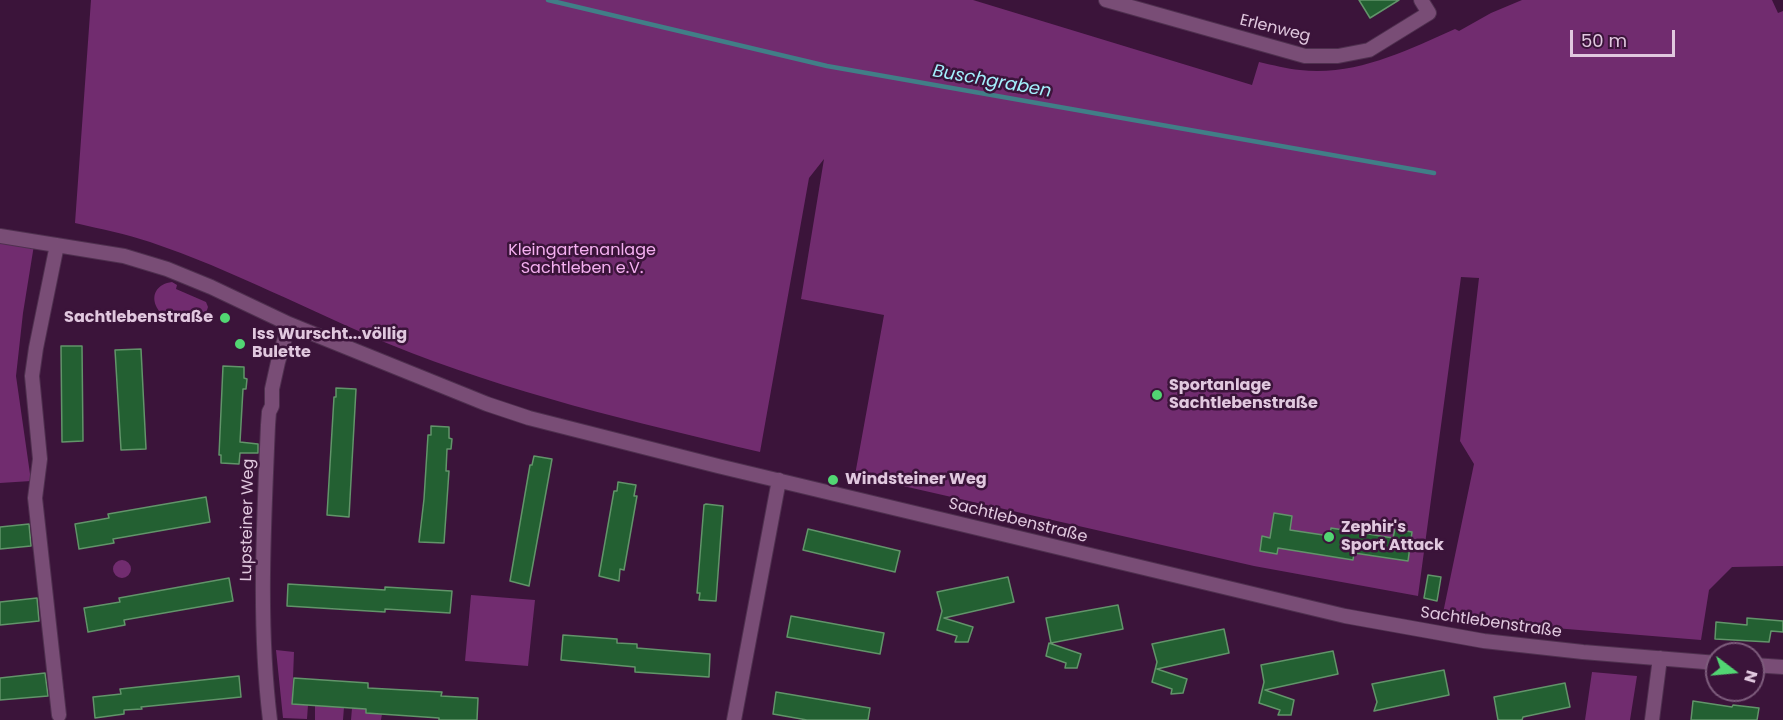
<!DOCTYPE html>
<meta charset="utf-8">
<style>
body{margin:0}
#map{position:relative;width:1783px;height:720px;overflow:hidden;background:#3b143a;font-family:Poppins,sans-serif}
canvas{display:block}
.north{position:absolute;left:1705px;top:642px;width:60px;height:60px;box-sizing:border-box;background:#3b143a;border:2px solid #7d5c7c;border-radius:50%;rotate:106deg;font-size:16px;font-weight:700;line-height:24px;text-align:center;color:#e1c8df}
.north::after{content:'';display:block;margin:auto;width:21px;height:27px;background:#52d673;clip-path:polygon(50% 0,100% 100%,50% 72%,0 100%)}
.scale{position:absolute;left:1570px;top:30px;width:105px;height:27px;box-sizing:border-box;border:3px solid #e1c8df;border-top:0;padding-left:8px;font-size:18px;line-height:21px;white-space:nowrap;color:#e1c8df;-webkit-text-stroke:4px #3b143a;paint-order:stroke}
</style>
<div id="map">
<canvas width="1783" height="720"></canvas>
<div class="north">N</div>
<div class="scale">50 m</div>
</div>
<script>
const g = document.querySelector('canvas').getContext('2d');
g.lineJoin = 'round';
function paint(path, color) { g.fillStyle = color; g.fill(path, 'evenodd'); }
function trace(path, color, width, dash) { g.strokeStyle = color; g.lineWidth = width; g.lineCap = dash ? 'butt' : 'round'; g.setLineDash(dash || []); g.stroke(path); }
function write(font, color, halo, rows, align = 'center') {
  g.font = font + ' Poppins,sans-serif'; g.lineWidth = 5; g.setLineDash([]); g.textBaseline = 'middle'; g.strokeStyle = halo; g.fillStyle = color; for (const [text, x, y, turn = 0] of rows) {
    g.save(); g.translate(x, y); g.rotate((+turn || 0) * Math.PI / 180); g.textAlign = isNaN(turn) ? turn : align; if (halo) g.strokeText(text, 0, 0); g.fillText(text, 0, 0); g.restore();
  }
}
paint(new Path2D(`
 M91,0H973L1252,85L1259,62C1273,65 1287,69 1300,70C1357,76 1405,51 1455,29L1459,31L1491,13L1522,0H1772L1778,13L1783,11V566L1732,567L1709,590L1701,640L1530,626L1443,613L1474,464L1460,441L1479,278L1461,277L1418,596L1254,566L855,475L884,315L801,299L824,159L809,178L760,452C634,422 509,393 389,344C309,311 233,270 150,242C126,234 101,229 75,223Z
 M0,241L34,245L23,313L16,376L31,481L0,483Z
 M172,282L177,285L176,289L206,302L208,307L206,313C198,316 188,321 179,321C153,319 143,286 172,282Z
 M113 569a9 9 0 1 1 18 0a9 9 0 1 1-18 0Z
 M471,595L535,600L528,666L465,661Z
 M276,650L294,652L292,704L308,705L307,719L283,718Z
 M1592,672L1637,676L1630,720H1585Z
 M315,705L344,707L343,720H315Z
 M352,708L366,709V713L382,714L381,720H351Z`), '#712c6f');
trace(new Path2D(`
 M548,0L827,66L1434,173`), '#417e87', 4.5);
const building = new Path2D(`
 M1359,0H1399L1370,18Z
 M61,346H82L83,441L62,442Z
 M141,349L146,449L121,450L115,350Z
 M223,366L244,367V378L247,379L246,389H243L240,442L258,444V453H240L239,464L221,463V455H219Z
 M336,388L356,389L349,517L327,515L334,397H336Z
 M431,426L449,427V438L452,439L451,449H447L446,471H449L444,543L419,542L424,499L428,435H431Z
 M534,456L552,459L529,586L510,581L530,465H532Z
 M618,482L636,485L634,496H637L624,570L620,569L619,581L599,576L614,491H617Z
 M206,497L210,522L113,539L114,543L79,549L75,524L109,518L108,514Z
 M706,504L723,506L716,601L699,600L700,593H697L704,505Z
 M1274,513L1292,516L1290,530L1330,536L1331,528L1393,538L1395,529L1412,532L1408,561L1354,553L1353,560L1278,548L1277,554L1260,551L1262,536L1270,538Z
 M29,524L31,546L0,549V527Z
 M808,529L900,551L895,572L803,550Z
 M1428,575L1441,577L1437,601L1424,598Z
 M1008,577L1014,602L944,618L973,627L968,642H955L957,636L937,630L942,611L937,592Z
 M229,578L233,601L124,620L125,625L88,632L84,608L120,602L119,598Z
 M288,584L385,590V587L452,591L450,613L385,609V612L287,606Z
 M37,598L39,621L0,625V602Z
 M1118,605L1123,629L1051,643L1046,618Z
 M791,616L884,633L880,654L787,637Z
 M1747,618L1783,621V632L1771,631L1769,642L1715,639L1716,622L1747,625Z
 M1224,629L1229,653L1157,669L1187,679L1183,693L1171,694L1172,689L1152,682L1157,662L1152,644Z
 M563,635L617,639V643L637,644V648L710,654L709,677L635,672V667L561,660Z
 M1049,643L1081,654L1077,668H1065L1066,663L1046,656Z
 M1333,651L1338,674L1265,690L1294,700L1291,715H1278L1280,710L1259,703L1264,682L1261,665Z
 M1444,670L1449,695L1374,711L1377,702L1372,684Z
 M45,673L48,696L0,700V678Z
 M239,676L241,697L141,707L142,709L124,710V714L95,718L93,697L121,694L120,689Z
 M294,678L368,683V688L442,692L441,696L478,698L477,720H439V718L366,713V709L292,704Z
 M1565,683L1570,707L1523,717L1522,720H1498L1494,697Z
 M776,692L870,708L868,720H807L773,714Z
 M1693,701L1732,707L1733,705L1759,708L1757,720H1691Z`);
paint(building, '#236032');
trace(building, '#62946a', 1.5);
const minor = new Path2D(`
 M1106,0L1305,56H1338L1369,50L1429,13L1421,0
 M0,236L124,256L167,269L211,287L289,324L487,404L529,418L718,466L1345,616L1484,641L1583,652L1717,663
 M57,245L36,348L32,376L40,459L35,498L59,715
 M1753,665L1783,667
 M270,720C258,622 264,523 268,425L269,412L272,406V389L278,362L289,324
 M734,720L779,480
 M1652,720L1660,658`);
trace(minor, '#4f304f', 16);
trace(minor, '#794d76', 14);
for (const [x, y, r, color] of [
 [225,318,6,"#52d673"],
 [240,344,6,"#52d673"],
 [1157,395,6,"#52d673"],
 [833,480,6,"#52d673"],
 [1329,537,6,"#52d673"]
]) { const dot = new Path2D(); dot.arc(x, y, r, 0, 2 * Math.PI); g.fillStyle = color; g.fill(dot); trace(dot, '#3b143a', 2); }
write('16px', '#e1c8df', '#3b143a', [
 ["Erlenweg",1275,29,14],
 ["Lupsteiner Weg",248,520,-89],
 ["Sachtlebenstraße",1018,521,14],
 ["Sachtlebenstraße",1491,623,8]
]);
write('16px', '#f5b0f1', '#3b143a', [
 ["Kleingartenanlage",582,251],
 ["Sachtleben e.V.",582,269]
]);
write('bold 16px', '#e1c8df', '#3b143a', [
 ["Sachtlebenstraße",213,318,"right"],
 ["Iss Wurscht...völlig",252,335],
 ["Bulette",252,353],
 ["Sportanlage",1169,386],
 ["Sachtlebenstraße",1169,404],
 ["Windsteiner Weg",845,480],
 ["Zephir's",1341,528],
 ["Sport Attack",1341,546]
], 'left');
write('italic 18px', '#a4f1fd', '#3b143a', [
 ["Buschgraben",992,82,10]
]);
</script>
